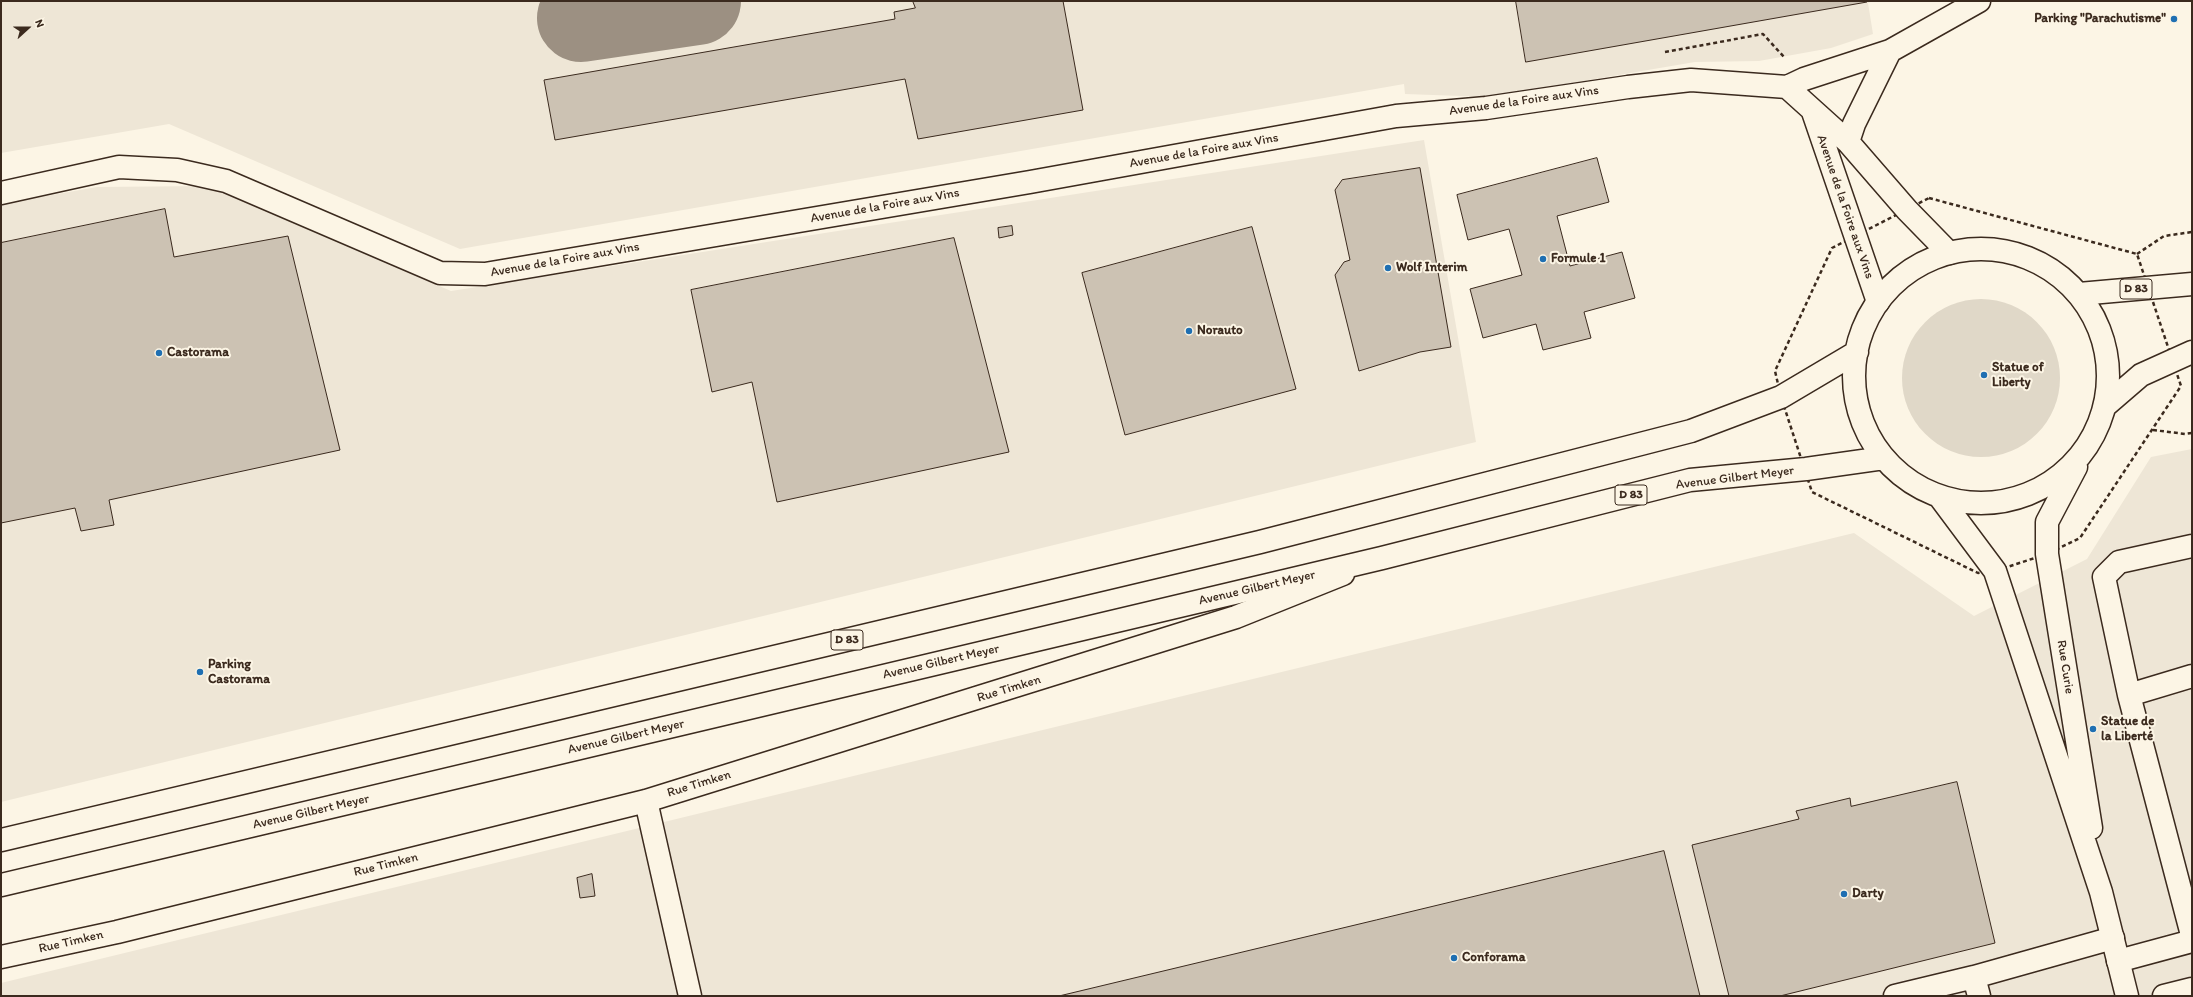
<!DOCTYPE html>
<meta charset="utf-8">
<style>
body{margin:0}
#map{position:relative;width:2193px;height:997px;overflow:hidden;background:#fcf5e5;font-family:Itim,sans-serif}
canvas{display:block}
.frame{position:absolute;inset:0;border:2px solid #3b2a1e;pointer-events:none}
.north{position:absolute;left:8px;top:8px;width:40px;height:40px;-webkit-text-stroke:3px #fcf5e5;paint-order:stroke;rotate:69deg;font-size:11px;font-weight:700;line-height:16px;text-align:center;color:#3b2a1e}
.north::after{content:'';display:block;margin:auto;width:14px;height:18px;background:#3b2a1e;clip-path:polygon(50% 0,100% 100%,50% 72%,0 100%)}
</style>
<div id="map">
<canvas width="2193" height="997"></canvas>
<div class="frame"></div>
<div class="north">N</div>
</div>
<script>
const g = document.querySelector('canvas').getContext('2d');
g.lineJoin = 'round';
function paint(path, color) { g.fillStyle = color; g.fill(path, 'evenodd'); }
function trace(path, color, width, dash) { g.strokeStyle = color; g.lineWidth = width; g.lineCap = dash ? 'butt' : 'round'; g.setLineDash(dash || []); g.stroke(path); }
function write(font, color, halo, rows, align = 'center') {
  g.font = font + ' Itim,sans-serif'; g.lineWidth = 4; g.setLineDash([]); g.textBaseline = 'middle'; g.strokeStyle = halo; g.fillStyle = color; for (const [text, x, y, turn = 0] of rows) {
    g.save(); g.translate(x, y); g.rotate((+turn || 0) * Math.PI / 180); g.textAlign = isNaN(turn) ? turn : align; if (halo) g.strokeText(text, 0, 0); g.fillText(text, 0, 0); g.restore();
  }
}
paint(new Path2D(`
 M1,1H1873L1868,3L1873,34L1831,48L1759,61L1695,62L1489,97L1405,94L1404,84L460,249L169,124L1,153Z
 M1424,140L1476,442L1,802V204L97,187L207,186L451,291Z
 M2192,449V996H1V983L1854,533L1974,616L2087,559L2151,457Z`), '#eee6d6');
paint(new Path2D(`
 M1902 378a79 79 0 1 1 158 0a79 79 0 1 1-158 0Z`), '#e0d8c8');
trace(new Path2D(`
 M581,18L697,1`), '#9c9082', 88);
const building = new Path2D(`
 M913,1H1063L1083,110L918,139L905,79L555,140L544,80L895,19L894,12L915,8Z
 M1516,1H1867V2L1526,62Z
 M1597,158L1609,202L1557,216L1570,266L1622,252L1635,298L1584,312L1591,338L1543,350L1536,324L1483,338L1470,289L1522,275L1509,229L1468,240L1457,195Z
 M1420,168L1451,347L1420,352L1359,371L1335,275L1344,262L1350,260L1335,190L1342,180Z
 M165,209L174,257L288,236L340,450L109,500L114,525L81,531L75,508L1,523V243Z
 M1012,226L1013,235L999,238L998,228Z
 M1252,227L1296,389L1125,435L1082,273Z
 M954,238L1009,452L777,502L752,382L712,392L691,290Z
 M1957,782L1995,943L1780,996H1729L1692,845L1799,819L1796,811L1850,798L1851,806Z
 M1664,851L1700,996H1059L1376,920Z
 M592,874L595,896L580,898L577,878Z`);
paint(building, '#ccc2b3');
trace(building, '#3b2a1e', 1);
const minor = new Path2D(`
 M1787,87L1804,79L1890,51L1979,1
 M1813,112L1878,302
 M1848,142L1854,124L1890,51
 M1,193L119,167L177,170L226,181L440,273L485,274L1030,182L1396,116L1486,108L1628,87L1691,80L1787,87L1848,142L1907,210L1949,253
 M2192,676L2129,695L2192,935
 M2129,695L2104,577L2119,562L2192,546
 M646,801L690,996
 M1,957L117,932L646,801L1236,617L1343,574
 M2118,961L2192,941
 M1974,977L1979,996
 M1895,996L1974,977L2113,938
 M2164,996L2192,989`);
const major = new Path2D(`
 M1854 376a127 127 0 1 1 254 0a127 127 0 1 1-254 0Z
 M2079,294L2192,284
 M2105,406L2141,375L2192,352
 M2076,467L2047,522V554L2091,828
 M1939,496L1995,571L2101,892L2127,996
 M1,840L1260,542L1691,431L1781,397L1857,352
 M1,885L1382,558L1690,480L1806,469L1884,458`);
trace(minor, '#3b2a1e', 25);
trace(major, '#3b2a1e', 25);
trace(new Path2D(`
 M1665,52L1763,34L1784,57
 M1929,198L2137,254L2181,386L2080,538L2047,554L1995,571L1978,573L1812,492L1781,397L1775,371L1832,248Z
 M2137,254L2164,236L2192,232
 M2153,430L2185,434L2192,433`), '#3b2a1e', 2.5, [4, 3]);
trace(minor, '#fcf5e5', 22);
trace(major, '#fcf5e5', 22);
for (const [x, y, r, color] of [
 [2174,19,4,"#1f6fb2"],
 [1543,259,4,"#1f6fb2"],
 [1388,268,4,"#1f6fb2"],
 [1189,331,4,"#1f6fb2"],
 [159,353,4,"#1f6fb2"],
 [1984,375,4,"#1f6fb2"],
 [200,672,4,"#1f6fb2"],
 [2093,729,4,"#1f6fb2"],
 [1844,894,4,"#1f6fb2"],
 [1454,958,4,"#1f6fb2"]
]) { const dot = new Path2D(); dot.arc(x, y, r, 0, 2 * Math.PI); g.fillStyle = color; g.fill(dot); trace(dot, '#fcf5e5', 1.5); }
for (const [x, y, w] of [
 [2136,289,32],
 [1631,495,32],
 [847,640,32]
]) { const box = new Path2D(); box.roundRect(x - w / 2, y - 10, w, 20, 3); g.fillStyle = '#fcf5e5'; g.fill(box); trace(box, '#3b2a1e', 1); }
write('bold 12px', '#3b2a1e', null, [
 ["D 83",2136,289],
 ["D 83",1631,495],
 ["D 83",847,640]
]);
write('bold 13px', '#3b2a1e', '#fcf5e5', [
 ["Parking \"Parachutisme\"",2166,19,"right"],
 ["Formule 1",1551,259],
 ["Wolf Interim",1396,268],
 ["Norauto",1197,331],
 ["Castorama",167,353],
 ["Statue of",1992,368],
 ["Liberty",1992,383],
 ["Parking",208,665],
 ["Castorama",208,680],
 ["Statue de",2101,722],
 ["la Liberté",2101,737],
 ["Darty",1852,894],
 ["Conforama",1462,958]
], 'left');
write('13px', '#3b2a1e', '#fcf5e5', [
 ["Avenue de la Foire aux Vins",1524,101,-8],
 ["Avenue de la Foire aux Vins",1204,151,-10],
 ["Avenue de la Foire aux Vins",885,206,-10],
 ["Avenue de la Foire aux Vins",1845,207,71],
 ["Avenue de la Foire aux Vins",565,260,-10],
 ["Avenue Gilbert Meyer",1735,478,-7],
 ["Avenue Gilbert Meyer",1257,588,-13],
 ["Avenue Gilbert Meyer",941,662,-13],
 ["Rue Curie",2065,667,81],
 ["Rue Timken",1009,689,-17],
 ["Avenue Gilbert Meyer",626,737,-13],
 ["Rue Timken",699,784,-17],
 ["Avenue Gilbert Meyer",311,812,-13],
 ["Rue Timken",386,865,-14],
 ["Rue Timken",71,942,-13]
]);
</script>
